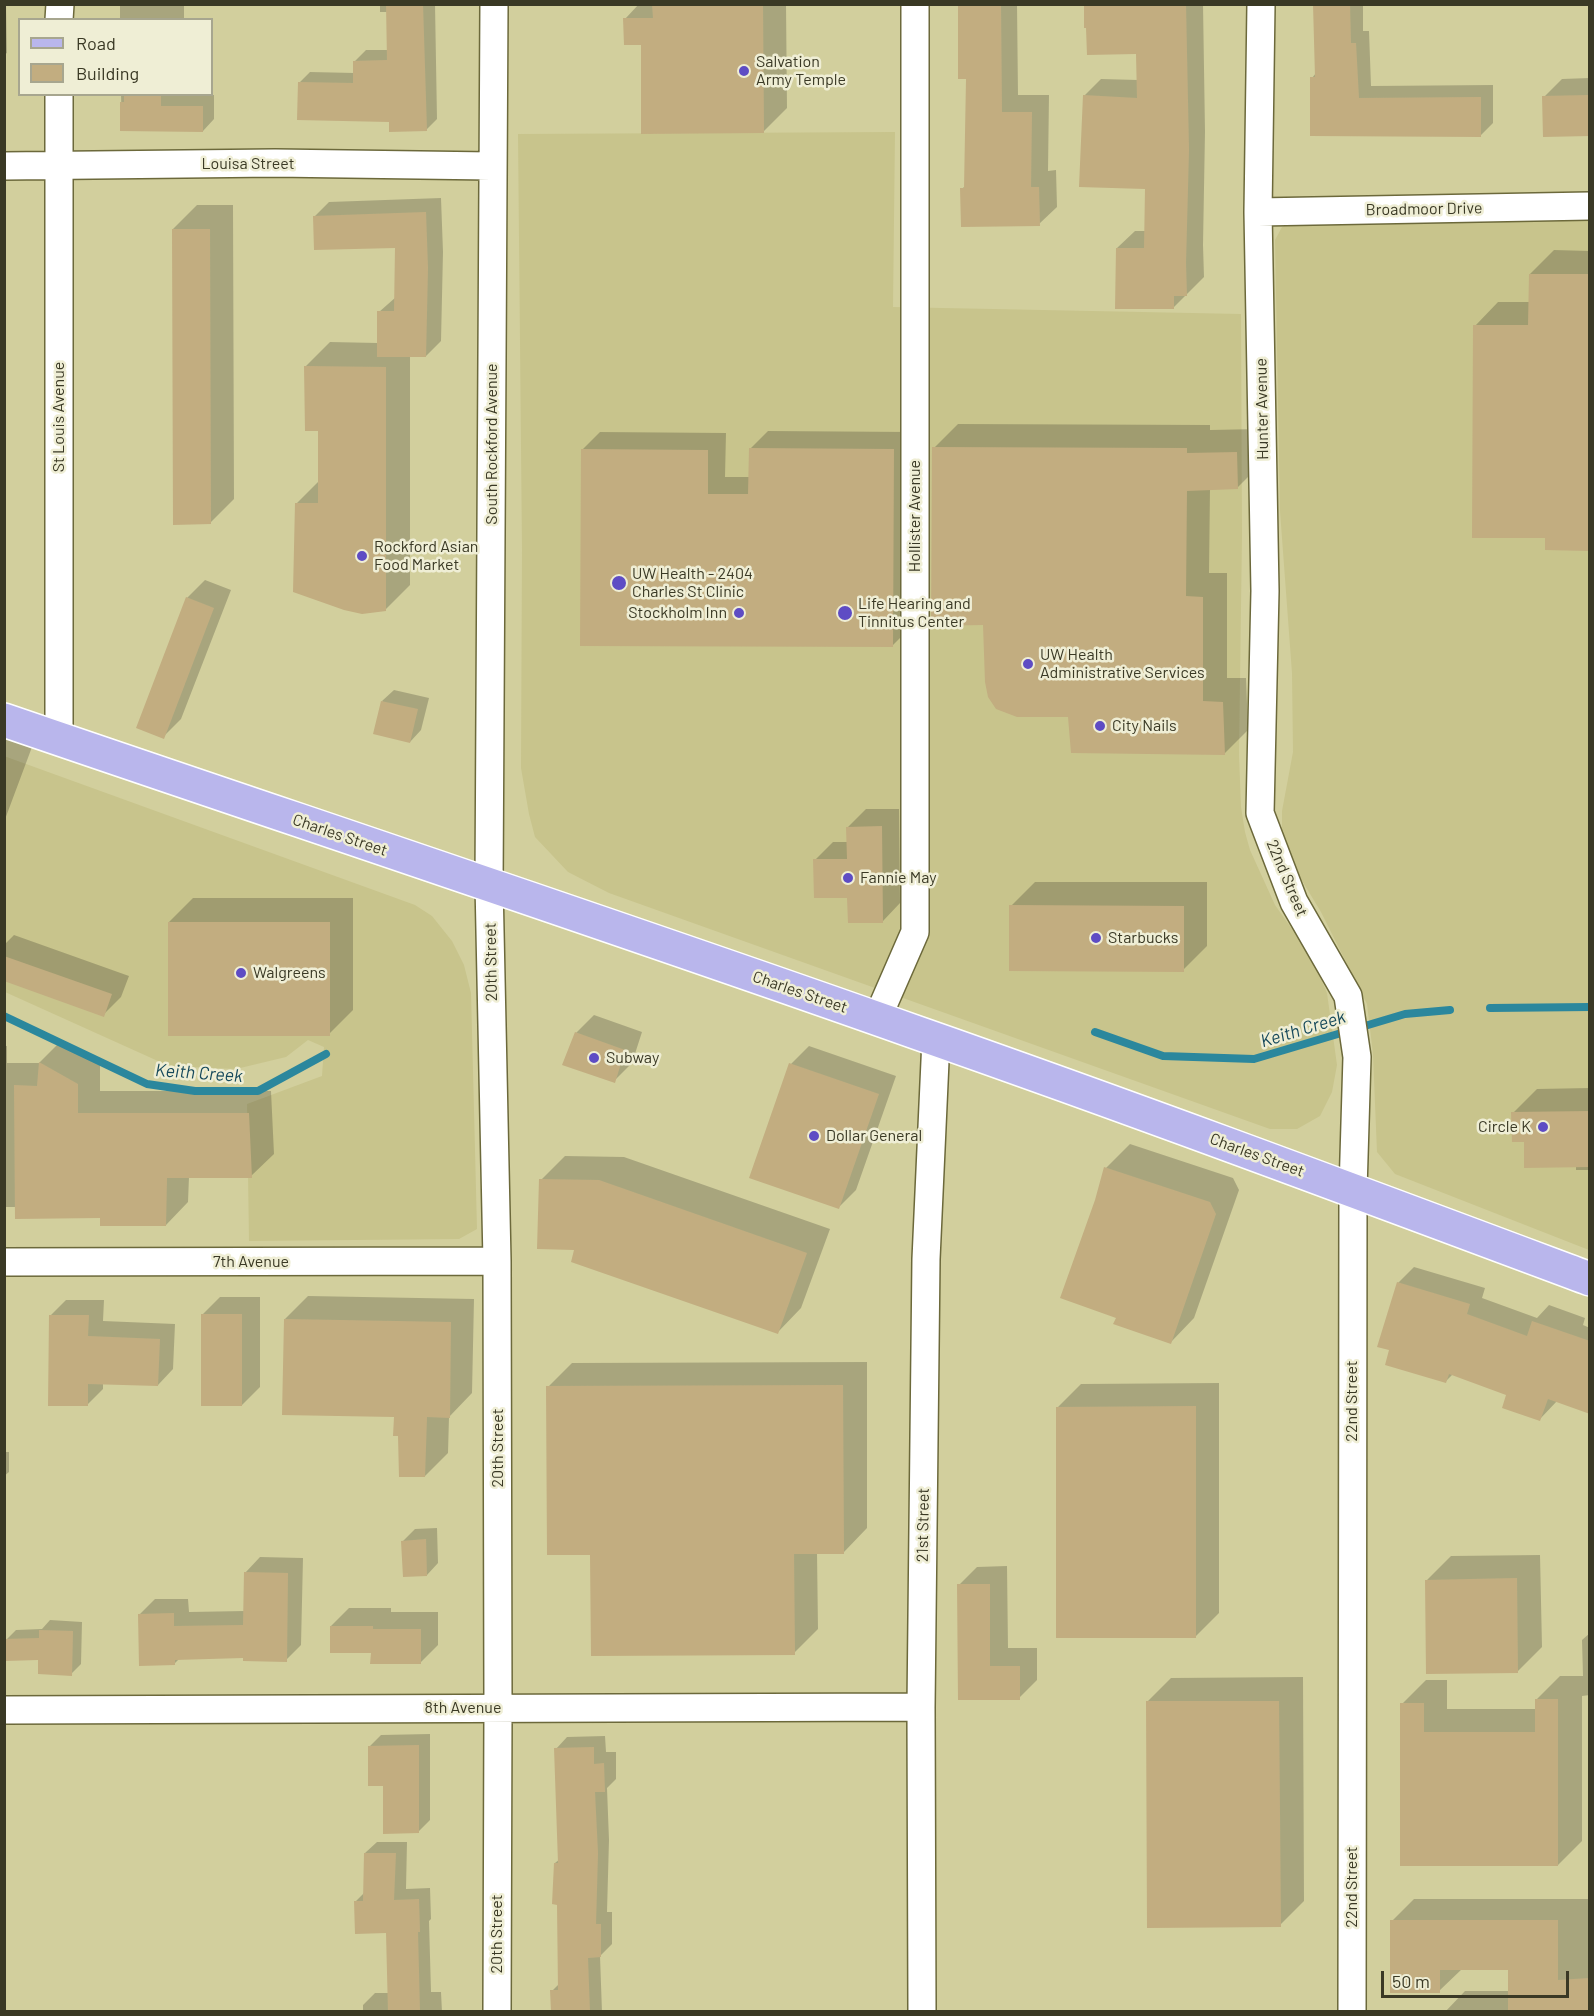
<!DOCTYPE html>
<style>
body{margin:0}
#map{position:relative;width:1594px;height:2016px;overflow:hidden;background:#d2cf9d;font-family:Barlow,sans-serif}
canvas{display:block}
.frame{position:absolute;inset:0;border:6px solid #3a3925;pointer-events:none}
.legend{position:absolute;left:18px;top:18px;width:195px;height:78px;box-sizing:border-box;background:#efeed5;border:2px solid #a7a68f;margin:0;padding:8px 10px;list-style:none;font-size:18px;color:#3a3925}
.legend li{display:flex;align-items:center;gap:12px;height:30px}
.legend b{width:30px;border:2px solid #a7a68f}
.scale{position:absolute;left:1381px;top:1971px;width:188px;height:27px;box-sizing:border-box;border:3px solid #3a3925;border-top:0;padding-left:8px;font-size:18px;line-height:21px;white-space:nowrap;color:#3a3925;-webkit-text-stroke:4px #efeed5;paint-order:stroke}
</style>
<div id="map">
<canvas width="1594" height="2016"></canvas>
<div class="frame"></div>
<ul class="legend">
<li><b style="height:8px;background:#b9b6ec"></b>Road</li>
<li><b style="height:16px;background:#c2ad80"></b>Building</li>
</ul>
<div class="scale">50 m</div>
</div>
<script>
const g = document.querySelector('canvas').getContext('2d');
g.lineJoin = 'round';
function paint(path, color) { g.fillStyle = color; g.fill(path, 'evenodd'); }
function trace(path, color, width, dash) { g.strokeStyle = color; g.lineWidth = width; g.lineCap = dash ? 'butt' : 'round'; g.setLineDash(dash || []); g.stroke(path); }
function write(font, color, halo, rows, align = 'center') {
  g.font = font + ' Barlow,sans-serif'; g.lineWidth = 5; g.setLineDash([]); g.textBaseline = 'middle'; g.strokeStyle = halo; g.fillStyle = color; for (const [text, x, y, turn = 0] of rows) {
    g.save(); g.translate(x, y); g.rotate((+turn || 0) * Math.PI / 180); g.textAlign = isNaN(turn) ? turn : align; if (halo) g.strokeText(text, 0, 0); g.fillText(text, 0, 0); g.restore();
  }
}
paint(new Path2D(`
 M895,132L893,307L1241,314L1242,534L1239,755L1241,807L1245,832L1250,850L1275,905L1311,956L1327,993L1337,1065L1332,1092L1320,1116L1297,1129H1270L609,893L568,872L535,837L529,814L521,768L522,549L518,134Z
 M1589,219V1250L1395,1174L1377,1152L1373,1054L1367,1004L1321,912L1298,874L1282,834V811L1293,752L1292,673L1280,511L1275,240L1282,227L1292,222Z
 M4,756L415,905L432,916L452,941L464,965L471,993L477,1229L459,1239L249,1241L247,1104L322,1076L324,1047L308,1040L286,1057L236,1069L169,1066L5,992Z`), '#c8c48c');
paint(new Path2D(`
 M4,4H6L7,53L4,55Z
 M120,4H184V20H120Z
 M380,4H435L437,119L426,130L390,121L299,83L310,72L355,73V61L366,50H388V12H380Z
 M639,4H786L787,108L763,132L642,43L625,19Z
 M1017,4L1018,95H1049L1048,171L1056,170L1057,207L1039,224L962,189L966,185L968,78L959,5Z
 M1085,4H1203L1205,132L1203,245L1204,277L1173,308L1117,248L1135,231H1146L1147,188L1084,96L1101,79L1138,80V52Z
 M1315,4H1363V31H1369L1371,86L1493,85V123L1480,136L1311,135L1312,78L1316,73Z
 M1590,78V134L1544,97L1562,79Z
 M121,94L214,95V119L203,131L122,130Z
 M441,198L443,252L441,341L426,356H410V585L386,609L296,504L320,480V430L306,366L330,342L378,343L379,312L396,297L397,246L314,217L329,202Z
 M197,205H233L234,499L210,523L173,229Z
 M1554,250L1590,251V547L1588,549L1547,537L1475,326L1498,302H1530V274Z
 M958,424L1210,425V430L1260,429L1261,464L1237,488L1210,489L1209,573H1227V678H1246L1248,730L1224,754L1069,715L985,623L934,448Z
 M768,431L911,432L910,628L892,646L582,450L600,432L726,433L725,477H750V449Z
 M205,580L231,590L181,719L163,737L187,598Z
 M394,690L429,698L421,730L410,742L382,701Z
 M4,737L32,747L4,822Z
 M866,809H899L900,903L883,921L849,896L815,860L833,842H848V827Z
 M1035,882H1207V946L1183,970L1011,906Z
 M193,898H353V1010L329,1034L169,922Z
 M14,935L129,976L121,997L103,1015L4,979V945Z
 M594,1015L642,1032L632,1063L614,1081L576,1033Z
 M62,1040L100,1061V1091H271L274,1154L251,1176L189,1177L188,1202L166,1225L16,1207H4V1046H7V1063H39Z
 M809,1046L896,1076L856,1190L838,1208L791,1064Z
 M1590,1088V1170H1576V1165L1525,1140L1513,1113L1537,1089Z
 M1130,1144L1233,1178L1239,1190L1194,1318L1171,1342L1118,1317L1106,1168Z
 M565,1156L624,1157L830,1229L801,1308L778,1332L541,1180Z
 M1414,1267L1485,1288L1482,1298L1537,1318L1549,1305L1585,1318L1583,1325L1590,1328V1412L1557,1401L1540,1419L1508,1394L1453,1374L1446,1381L1391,1349L1398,1283Z
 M308,1296L474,1299L472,1393L449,1417L448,1453L425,1476L399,1434L395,1415L285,1319Z
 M220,1297H260V1387L242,1405L202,1315Z
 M66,1300H104L103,1321L175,1324L173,1369L158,1385L103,1383V1389L87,1405L50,1316Z
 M867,1362V1528L844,1552H817L818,1629L794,1653L548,1387L572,1363Z
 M1219,1383V1613L1195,1637L1057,1408L1081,1384Z
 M4,1452H9V1472L4,1476Z
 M437,1528L438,1563L427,1575L403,1541L415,1529Z
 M1540,1555L1542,1647L1518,1671L1427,1580L1451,1556Z
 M260,1557L303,1558L301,1645L286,1660L244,1656L180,1658L175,1663L139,1615L155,1599H188L189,1612L245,1611V1573Z
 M1007,1566L1008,1648H1037V1680L1019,1698L960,1699L959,1585L977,1567Z
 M349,1608H391V1612H438V1645L420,1663L372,1652L331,1626Z
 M50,1620L82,1622L81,1664L71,1674L6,1640L16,1630L42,1629Z
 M1590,1633V1695L1582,1696V1841L1558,1865H1402V1704L1426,1680H1447V1709H1536V1700L1560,1676H1583L1582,1640Z
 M1303,1677L1304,1901L1280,1925L1147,1702L1171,1678Z
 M430,1734V1820L418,1832L384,1785L369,1747L381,1735Z
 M605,1736L606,1752H616V1779L607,1788L609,1840L607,1912H612V1944L600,1956L602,2012H552V1991L560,1983L559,1903L555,1863L560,1859L556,1749L567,1737Z
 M377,1842H407L406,1889L430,1888L431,1919L429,1921L431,1992H441L442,2012H363V2005L375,1993H389L388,1931L355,1902L364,1893L365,1853Z
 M1414,1899H1590V2012H1445L1465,1991H1509V1969H1462L1439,1991L1392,1921Z`), '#0003');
trace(new Path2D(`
 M1490,1008L1590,1007
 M4,1016L147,1084L195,1091H258L326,1054
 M1095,1032L1163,1056L1254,1059L1405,1014L1450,1010`), '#2b879d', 8);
paint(new Path2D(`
 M386,4H423L427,131L389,132V122L297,120L298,82L353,83V61L387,60Z
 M652,4H763L764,133L641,134V45H624L623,18H653Z
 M1001,4L1002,112H1032L1031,187H1039L1040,226L961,227L960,188H964L966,79H958V5Z
 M1084,4H1186L1189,150L1186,263L1187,296H1174V309H1115L1116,248H1144L1145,189L1079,187L1083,95L1137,98L1136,54L1087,55L1086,28H1084Z
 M1313,4H1350L1351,43H1356L1359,98L1481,97V137L1310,136V77H1315Z
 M124,94H161V106H203V132L120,131V102H124Z
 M1590,95V136L1543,137L1542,96Z
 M426,212L428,268L426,357H377V311H394L395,248L314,250L313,216Z
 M172,229H210L211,524L173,525Z
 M1529,274H1590L1588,551L1545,550V538H1472L1473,325H1528Z
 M304,366L386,367V611L362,614L344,610L293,592L295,503H318V431H305Z
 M932,447L1187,448V453L1237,452L1238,489L1187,491L1186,596L1203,597V701L1223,702L1225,755L1071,753L1068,717H1017L996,709L988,697L985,682L983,625L931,626Z
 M749,448L894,449L893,647L580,646L581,449L708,450V494H748Z
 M186,597L214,608L164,739L136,728Z
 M381,701L418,709L410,743L373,734Z
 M882,826L883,923H848L847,898H814L813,859H847L846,827Z
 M1009,905L1184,906V972L1009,971Z
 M168,922H330V1036H168Z
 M4,956L112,994L104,1017L4,981Z
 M575,1032L625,1050L615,1083L562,1065Z
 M39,1062L78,1084V1113H249L252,1178H167L166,1226H100V1218L15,1219L14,1085L37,1086Z
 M789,1063L879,1094L839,1209L749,1178Z
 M1590,1111V1167L1524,1168V1142H1512L1511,1112Z
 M1104,1167L1210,1202L1216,1214L1171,1344L1113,1324L1116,1318L1060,1298L1095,1200Z
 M539,1179L599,1180L807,1253L778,1334L571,1262L574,1250L537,1249Z
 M1397,1282L1470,1304L1467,1314L1527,1336L1532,1321L1590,1341V1414L1548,1399L1540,1421L1502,1408L1506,1395L1449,1374L1446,1383L1385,1365L1389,1350L1377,1347Z
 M201,1314H242V1406H201Z
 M49,1315H89L88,1336L160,1339L158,1386L88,1384V1406H48Z
 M284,1319L451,1322L450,1418L427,1417L425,1477H399L398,1436H393L394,1417L282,1415Z
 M843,1385L844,1554H794L795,1655L591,1656L590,1555H547L546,1386Z
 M1196,1406V1638H1056V1407Z
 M426,1539L427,1576L403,1577L401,1541Z
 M244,1572L288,1573L287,1662L243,1661V1658L175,1660V1665L139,1666L138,1614L174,1613V1626L243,1625Z
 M1517,1578L1518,1673L1426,1674L1425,1580Z
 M957,1584H990V1666H1020V1700H958Z
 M330,1626H373V1629H421V1664H370L371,1653H330Z
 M39,1630L73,1631L72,1676L38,1674V1660L5,1661V1639L39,1638Z
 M1535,1699H1558V1866H1400V1703H1424V1732H1535Z
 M1146,1701H1279L1281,1927L1147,1928Z
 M419,1745V1833L383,1834V1786H368V1746Z
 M594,1747V1764L604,1763L605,1792H595L598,1853L596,1924H601V1957L588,1958L590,2012H551L550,1990H558L557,1905L552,1904L554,1863H558L554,1748Z
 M364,1853H396L394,1900L419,1899L420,1932H418L420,2012H388L386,1933L355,1934L354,1901H363Z
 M1390,1920H1558V1980L1590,1978V2012H1508V1970H1440V1993H1390Z`), '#c2ad80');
const minor = new Path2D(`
 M494,4L489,884L497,1261L498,1708L497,2012
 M1261,4L1258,212L1265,591L1260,813L1294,902L1348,996L1357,1057L1353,1190L1352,2012
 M59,20L60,4
 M4,166L275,163L491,166
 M1258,212L1590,206
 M59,739V94
 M877,1019L915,932V4
 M4,1262L497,1261
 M4,1710L921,1707
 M922,2012L921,1707L926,1259L936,1039`);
const major = new Path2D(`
 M4,720C308,824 613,925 915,1032C1141,1111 1365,1195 1590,1279`);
trace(minor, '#6c693b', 30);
trace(major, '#fff', 36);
trace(minor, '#fff', 27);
trace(major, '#b9b6ec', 33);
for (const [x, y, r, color] of [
 [744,71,6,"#5e4cc4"],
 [362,556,6,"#5e4cc4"],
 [619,583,8,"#5e4cc4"],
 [739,613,6,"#5e4cc4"],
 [845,613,8,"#5e4cc4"],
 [1028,664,6,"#5e4cc4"],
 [1100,726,6,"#5e4cc4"],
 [848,878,6,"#5e4cc4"],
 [1096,938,6,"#5e4cc4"],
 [241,973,6,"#5e4cc4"],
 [594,1058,6,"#5e4cc4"],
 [1543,1127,6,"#5e4cc4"],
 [814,1136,6,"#5e4cc4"]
]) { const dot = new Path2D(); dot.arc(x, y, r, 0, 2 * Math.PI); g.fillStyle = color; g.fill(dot); trace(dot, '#efeed5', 2); }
write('16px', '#3a3925', '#efeed5', [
 ["Salvation",756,62],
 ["Army Temple",756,80],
 ["Rockford Asian",374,547],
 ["Food Market",374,565],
 ["UW Health - 2404",632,574],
 ["Charles St Clinic",632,592],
 ["Life Hearing and",858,604],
 ["Tinnitus Center",858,622],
 ["Stockholm Inn",727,613,"right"],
 ["UW Health",1040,655],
 ["Administrative Services",1040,673],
 ["City Nails",1112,726],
 ["Fannie May",860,878],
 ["Starbucks",1108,938],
 ["Walgreens",253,973],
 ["Subway",606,1058],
 ["Circle K",1531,1127,"right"],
 ["Dollar General",826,1136]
], 'left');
write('16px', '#3a3925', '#efeed5', [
 ["Louisa Street",248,164],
 ["Broadmoor Drive",1424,209,-1],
 ["Hunter Avenue",1262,409,-91],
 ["St Louis Avenue",59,417,-90],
 ["South Rockford Avenue",492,444,-90],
 ["Hollister Avenue",915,516,-90],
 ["Charles Street",340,835,19],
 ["22nd Street",1287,878,67],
 ["20th Street",491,962,-91],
 ["Charles Street",800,992,19],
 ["Charles Street",1257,1155,20],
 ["7th Avenue",251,1262],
 ["22nd Street",1352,1401,-90],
 ["20th Street",498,1448,-90],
 ["21st Street",923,1525,-89],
 ["8th Avenue",463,1708],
 ["22nd Street",1352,1887,-90],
 ["20th Street",497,1934,-90]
]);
write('italic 18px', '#16495b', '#efeed5', [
 ["Keith Creek",1303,1029,-17],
 ["Keith Creek",199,1073,4]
]);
</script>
